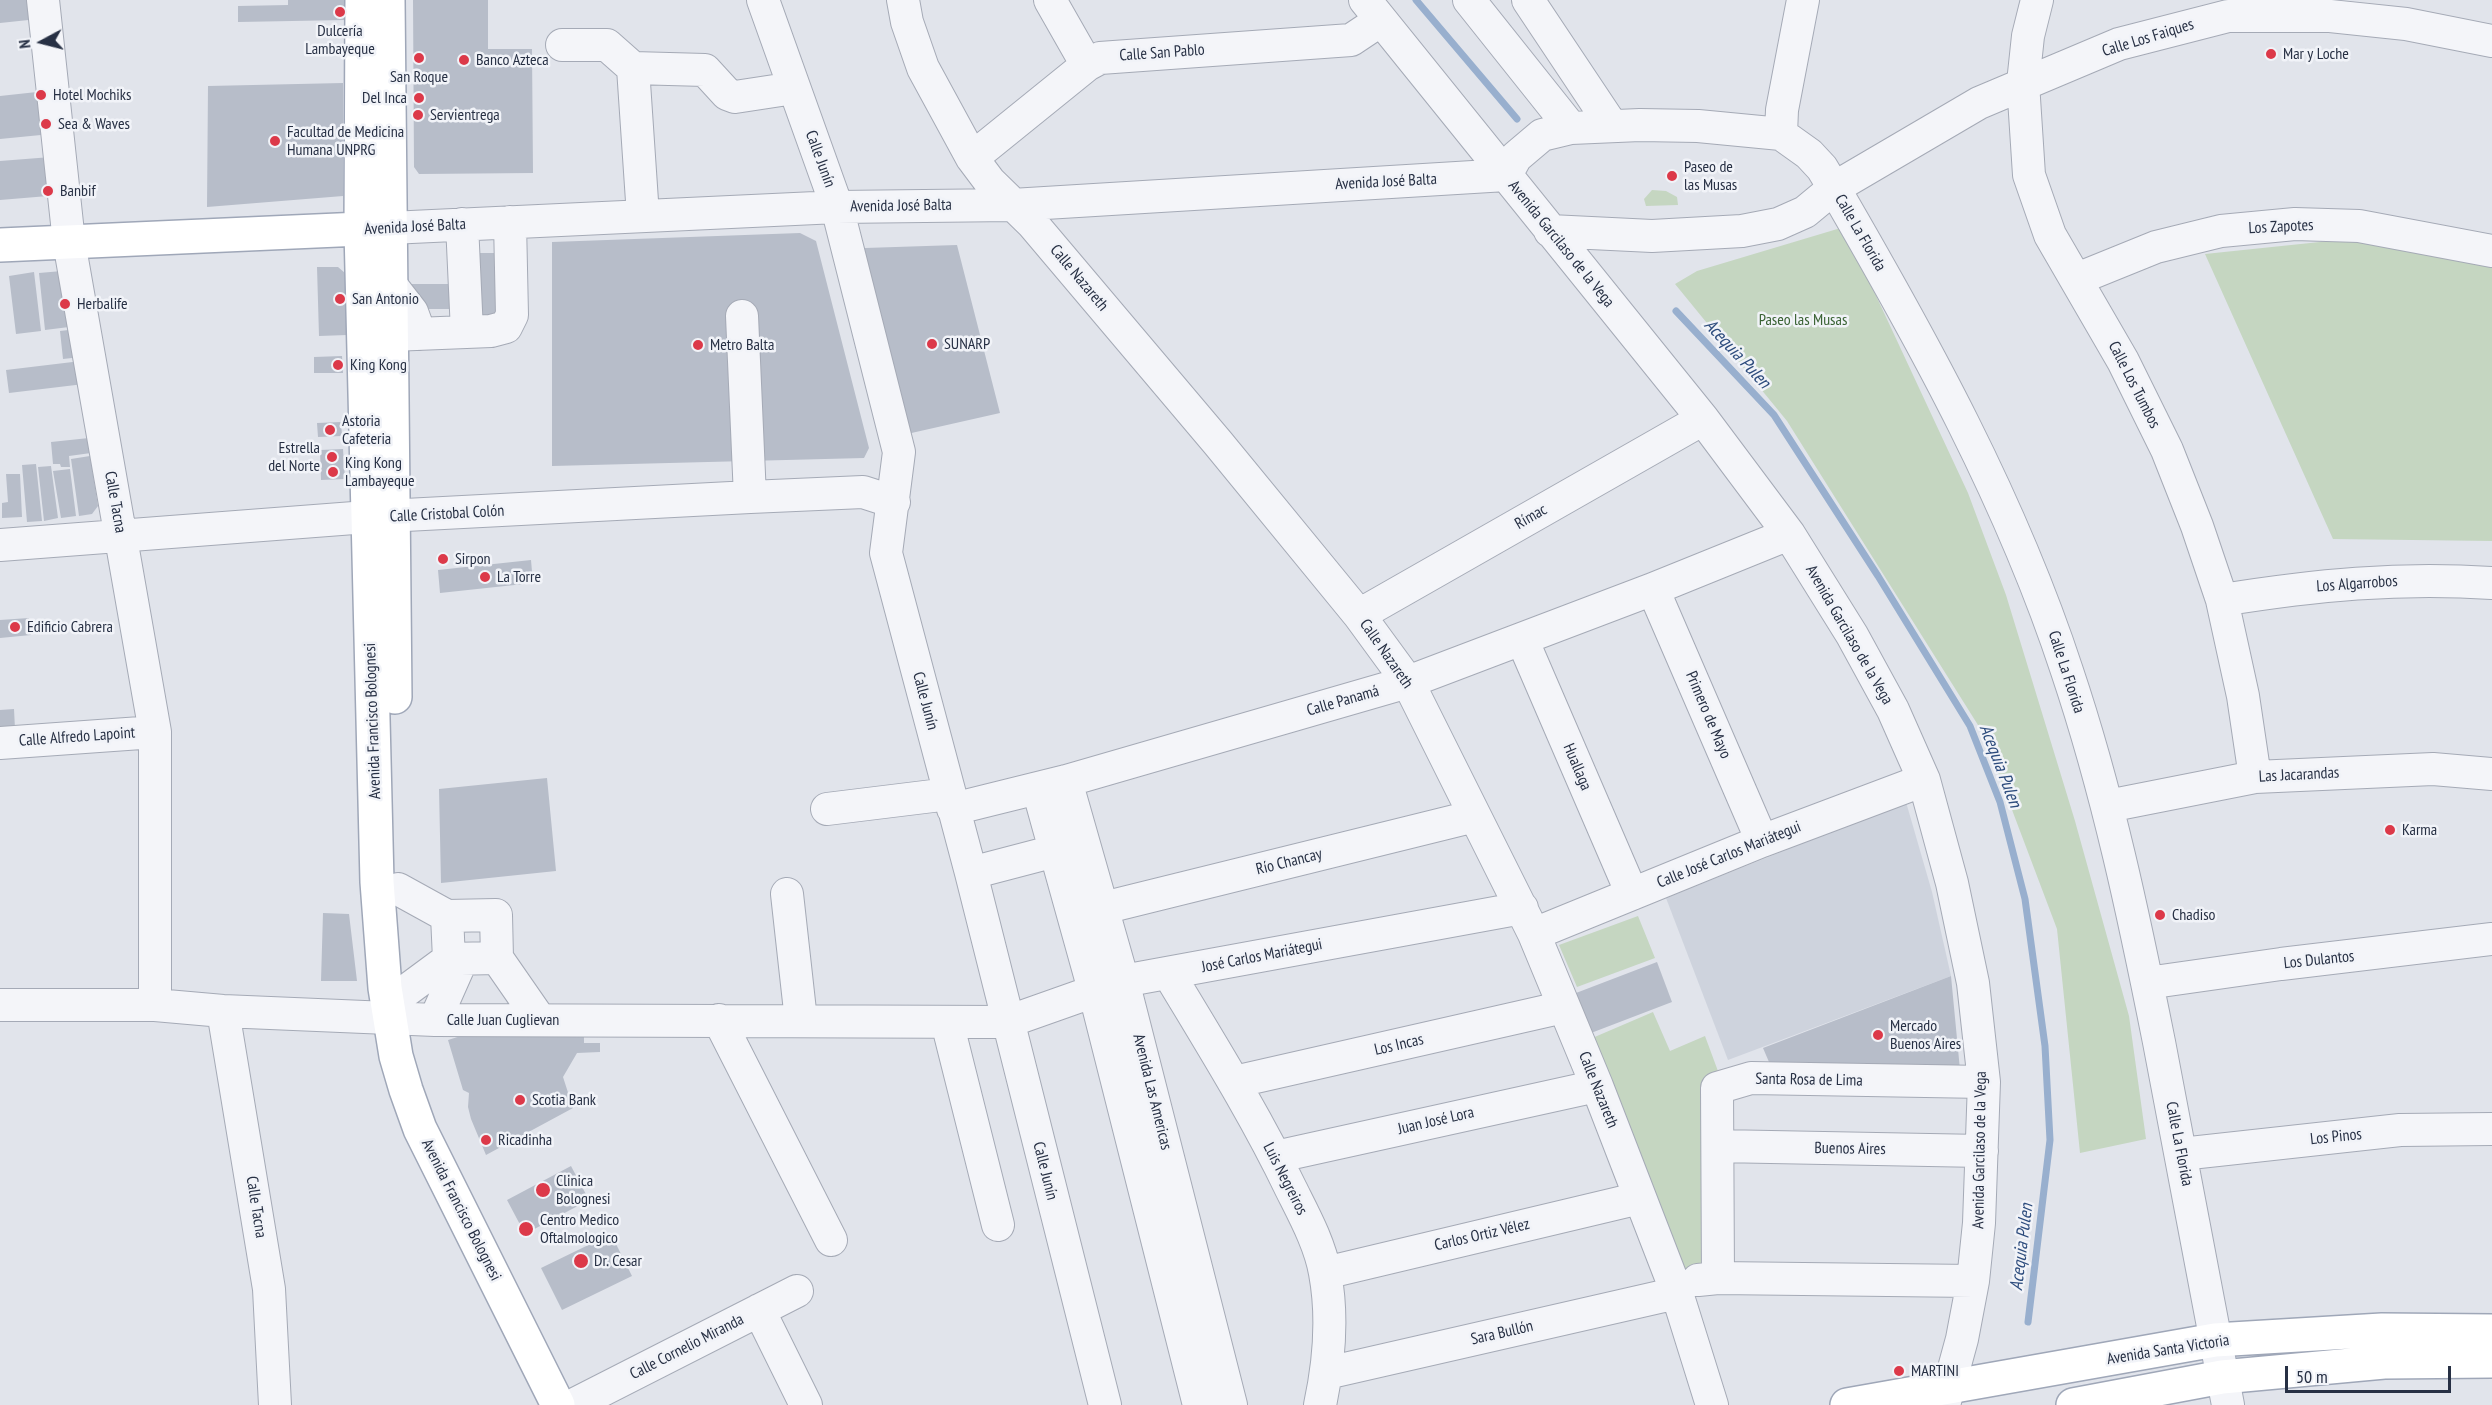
<!DOCTYPE html>
<meta charset="utf-8">
<style>
body{margin:0}
#map{position:relative;width:2492px;height:1405px;overflow:hidden;background:#e1e4eb;font-family:"PT Sans Narrow",sans-serif}
canvas{display:block}
.north{position:absolute;left:12px;top:12px;width:60px;height:60px;-webkit-text-stroke:4px #f1f3f8;paint-order:stroke;rotate:263deg;font-size:16px;font-weight:700;line-height:24px;text-align:center;color:#273044}
.north::after{content:'';display:block;margin:auto;width:21px;height:27px;background:#273044;clip-path:polygon(50% 0,100% 100%,50% 72%,0 100%)}
.scale{position:absolute;left:2285px;top:1366px;width:166px;height:27px;box-sizing:border-box;border:3px solid #273044;border-top:0;padding-left:8px;font-size:18px;line-height:21px;white-space:nowrap;color:#273044;-webkit-text-stroke:4px #f1f3f8;paint-order:stroke}
</style>
<div id="map">
<canvas width="2492" height="1405"></canvas>
<div class="north">N</div>
<div class="scale">50 m</div>
</div>
<script>
const g = document.querySelector('canvas').getContext('2d');
g.lineJoin = 'round';
function paint(path, color) { g.fillStyle = color; g.fill(path, 'evenodd'); }
function trace(path, color, width, dash) { g.strokeStyle = color; g.lineWidth = width; g.lineCap = dash ? 'butt' : 'round'; g.setLineDash(dash || []); g.stroke(path); }
function write(font, color, halo, rows, align = 'center') {
  g.font = font + ' "PT Sans Narrow",sans-serif'; g.lineWidth = 5; g.setLineDash([]); g.textBaseline = 'middle'; g.strokeStyle = halo; g.fillStyle = color; for (const [text, x, y, turn = 0] of rows) {
    g.save(); g.translate(x, y); g.rotate((+turn || 0) * Math.PI / 180); g.textAlign = isNaN(turn) ? turn : align; if (halo) g.strokeText(text, 0, 0); g.fillText(text, 0, 0); g.restore();
  }
}
paint(new Path2D(`
 M1906,802L1932,892L1951,976L1728,1060L1666,898Z`), '#ced3dd');
paint(new Path2D(`
 M1652,190L1666,191L1677,197L1678,205L1646,206L1644,199Z
 M1844,227L1968,493L2006,595L2075,821L2129,1016L2146,1139L2080,1153L2057,929L1983,733L1787,421L1675,284L1697,271Z
 M2358,238L2492,263V541L2333,539L2205,254Z
 M1638,916L1655,958L1577,987L1559,945Z
 M1653,1012L1670,1051L1705,1036L1722,1082L1704,1272L1685,1273L1590,1039Z`), '#c5d6c1');
trace(new Path2D(`
 M1416,0L1517,119
 M1676,311L1774,415L1878,576L1970,726L2000,802L2025,899L2045,1046L2050,1140L2028,1322`), '#98afce', 7);
paint(new Path2D(`
 M0,0H36L38,19L0,23Z
 M288,0H346V20L238,22V6L288,5Z
 M413,0H488V49H532L533,173L419,174L414,167Z
 M343,83V196L207,207L208,86Z
 M46,91L51,134L0,139V96Z
 M51,157L54,191L48,196L0,200V161Z
 M800,233L816,241L869,448L864,458L552,466V242Z
 M957,245L1000,413L907,434L864,275L865,248Z
 M479,253H502L501,323H478Z
 M317,267H338L345,273L347,335L319,336Z
 M62,271L77,326L45,330L39,273Z
 M34,272L41,331L16,334L9,276Z
 M412,284H456L455,309H411Z
 M77,329L81,357L63,359L60,331Z
 M342,356L343,373H314V357Z
 M81,361L84,384L9,393L6,370Z
 M341,422L342,436L318,437L317,423Z
 M89,438L91,453L69,456L70,467H61L60,464H53L51,442Z
 M343,449L345,479L321,480L320,450Z
 M90,456L98,506L92,514L79,516L71,459Z
 M36,464L42,521L27,522L22,465Z
 M51,466L58,518L44,521L38,467Z
 M70,469L76,516L61,518L53,471Z
 M6,474H20L22,517L2,518V503L8,502Z
 M531,560L533,583L440,593L438,570Z
 M29,618L31,635L0,638V620Z
 M14,709L15,729L0,730V710Z
 M547,778L556,871L441,883L439,789Z
 M323,913L349,914L357,981H321Z
 M1657,962L1672,1002L1591,1033L1576,993Z
 M1951,976L1960,1070L1772,1069L1763,1048Z
 M584,1033V1043H600V1052L577,1053L563,1077L573,1108L486,1155L471,1119L468,1107L469,1093L463,1090L448,1040L467,1034Z
 M571,1166L589,1200L525,1234L507,1200Z
 M611,1234L632,1276L562,1310L541,1268Z`), '#b7bdc9');
const minor = new Path2D(`
 M43,0L69,242L155,732V1005
 M763,0L837,207L899,452L886,553L971,873L1105,1405
 M903,0L907,22L923,68L972,158L990,182L1032,223L1218,443L1359,615L1408,682L1534,934L1597,1086L1677,1293L1712,1405
 M1050,0L1087,65
 M1365,0L1703,419L1789,534L1852,635L1893,710L1924,780L1952,883L1973,983L1984,1082L1979,1223L1973,1281L1962,1339L1944,1405
 M1469,0L1571,128
 M1528,0L1612,126
 M2037,0L2028,36L2023,83L2029,175L2050,235L2123,361L2167,450L2197,526L2222,600L2243,696L2255,777
 M562,45H607L633,68L705,70L727,94L735,97L794,88
 M633,68L643,216
 M1781,134L1782,110L1803,0
 M972,158L1087,65L1100,58L1351,40L1381,20
 M1506,175L1516,157L1542,135L1571,128L1640,125L1698,126L1781,134L1809,154L1822,168L1834,188C1924,343 2011,500 2067,671C2108,793 2134,917 2159,1042C2183,1163 2204,1284 2228,1405
 M462,224L467,332
 M390,228L837,207L1012,205L1506,175
 M1550,231L1652,236L1742,231L1778,224L1805,212L1834,188L1979,103L2119,44L2228,16H2330L2406,24L2492,41
 M2077,279L2156,247L2221,231L2295,224L2359,226L2492,251
 M391,285L412,312L420,334
 M742,316L750,497
 M391,335L491,331L506,327L512,315L510,222
 M0,545L367,517L750,497L863,492L894,502
 M1653,589L1762,841
 M2222,600C2316,585 2397,577 2492,583
 M1359,615L1703,419
 M1522,639L1632,894
 M0,743L155,732
 M1066,781L1123,981L1231,1405
 M1038,789L1094,990L1199,1405
 M2108,806L2255,777L2433,769L2492,774
 M827,809L949,794
 M953,809L1066,781L1408,682L1653,589L1789,534
 M971,873L1055,851
 M398,889L447,916L449,959L407,990
 M787,894L801,1020
 M1103,908L1475,816
 M447,916L496,915L497,958
 M1534,934L1762,841L1924,780
 M449,959L497,958L540,1020
 M1169,974C1211,1044 1255,1114 1291,1189C1304,1215 1320,1244 1325,1273C1333,1316 1329,1363 1320,1405
 M2147,983L2281,964L2492,939
 M0,1005H155L223,1011L435,1020L1007,1022L1123,981L1522,908
 M223,1011L269,1289L275,1405
 M435,1020L462,959
 M719,1020L831,1240
 M947,1022L998,1225
 M1234,1082L1564,1007
 M1718,1146L1982,1151
 M2181,1154L2400,1130L2492,1129
 M1275,1157L1597,1086
 M1325,1273L1640,1198
 M1718,1278L1717,1088L1751,1078L1984,1082
 M1698,1280L1718,1278L1973,1281
 M759,1310L806,1405
 M1327,1373L1677,1293
 M577,1403L797,1291`);
const major = new Path2D(`
 M362,0L361,230L377,882L385,988L396,1056L406,1090L420,1129L558,1405
 M388,0L395,697
 M0,245L383,228
 M1847,1405L2215,1340L2382,1330L2492,1331
 M2073,1405L2222,1377L2384,1362L2492,1361`);
trace(minor, '#a5aab6', 34);
trace(major, '#9fa7b8', 36);
trace(minor, '#f4f5f9', 32);
trace(major, '#fff', 33);
for (const [x, y, r, color] of [
 [340,12,6,"#dc3949"],
 [2271,54,6,"#dc3949"],
 [419,58,6,"#dc3949"],
 [464,60,6,"#dc3949"],
 [41,95,6,"#dc3949"],
 [419,98,6,"#dc3949"],
 [418,115,6,"#dc3949"],
 [46,124,6,"#dc3949"],
 [275,141,6,"#dc3949"],
 [1672,176,6,"#dc3949"],
 [48,191,6,"#dc3949"],
 [340,299,6,"#dc3949"],
 [65,304,6,"#dc3949"],
 [932,344,6,"#dc3949"],
 [698,345,6,"#dc3949"],
 [338,365,6,"#dc3949"],
 [330,430,6,"#dc3949"],
 [332,457,6,"#dc3949"],
 [333,472,6,"#dc3949"],
 [443,559,6,"#dc3949"],
 [485,577,6,"#dc3949"],
 [15,627,6,"#dc3949"],
 [2390,830,6,"#dc3949"],
 [2160,915,6,"#dc3949"],
 [1878,1035,6,"#dc3949"],
 [520,1100,6,"#dc3949"],
 [486,1140,6,"#dc3949"],
 [543,1190,8,"#dc3949"],
 [526,1229,8,"#dc3949"],
 [581,1261,8,"#dc3949"],
 [1899,1371,6,"#dc3949"]
]) { const dot = new Path2D(); dot.arc(x, y, r, 0, 2 * Math.PI); g.fillStyle = color; g.fill(dot); trace(dot, '#f1f3f8', 2); }
write('16px', '#273044', '#f1f3f8', [
 ["Dulcería",340,31,"center"],
 ["Lambayeque",340,49,"center"],
 ["Mar y Loche",2283,54],
 ["Banco Azteca",476,60],
 ["San Roque",419,77,"center"],
 ["Hotel Mochiks",53,95],
 ["Del Inca",407,98,"right"],
 ["Servientrega",430,115],
 ["Sea & Waves",58,124],
 ["Facultad de Medicina",287,132],
 ["Humana UNPRG",287,150],
 ["Paseo de",1684,167],
 ["las Musas",1684,185],
 ["Banbif",60,191],
 ["San Antonio",352,299],
 ["Herbalife",77,304],
 ["SUNARP",944,344],
 ["Metro Balta",710,345],
 ["King Kong",350,365],
 ["Astoria",342,421],
 ["Cafeteria",342,439],
 ["Estrella",320,448,"right"],
 ["del Norte",320,466,"right"],
 ["King Kong",345,463],
 ["Lambayeque",345,481],
 ["Sirpon",455,559],
 ["La Torre",497,577],
 ["Edificio Cabrera",27,627],
 ["Karma",2402,830],
 ["Chadiso",2172,915],
 ["Mercado",1890,1026],
 ["Buenos Aires",1890,1044],
 ["Scotia Bank",532,1100],
 ["Ricadinha",498,1140],
 ["Clinica",556,1181],
 ["Bolognesi",556,1199],
 ["Centro Medico",540,1220],
 ["Oftalmologico",540,1238],
 ["Dr. Cesar",594,1261],
 ["MARTINI",1911,1371]
], 'left');
write('16px', '#273044', '#f1f3f8', [
 ["Calle Los Faiques",2148,38,-17],
 ["Calle San Pablo",1162,53,-4],
 ["Calle Junín",820,159,70],
 ["Avenida José Balta",1386,182,-3],
 ["Avenida José Balta",901,206,-1],
 ["Avenida José Balta",415,227,-3],
 ["Los Zapotes",2281,227,-3],
 ["Calle La Florida",1860,233,60],
 ["Avenida Garcilaso de la Vega",1561,244,51],
 ["Calle Nazareth",1079,278,50],
 ["Calle Los Tumbos",2134,385,63],
 ["Calle Tacna",115,502,80],
 ["Calle Cristobal Colón",447,514,-3],
 ["Rímac",1531,517,-30],
 ["Los Algarrobos",2357,584,-4],
 ["Avenida Garcilaso de la Vega",1849,635,60],
 ["Calle Nazareth",1386,654,55],
 ["Calle La Florida",2066,672,72],
 ["Calle Junín",925,701,75],
 ["Calle Panamá",1343,701,-16],
 ["Primero de Mayo",1708,715,67],
 ["Avenida Francisco Bolognesi",373,721,-92],
 ["Calle Alfredo Lapoint",77,737,-4],
 ["Huallaga",1577,767,67],
 ["Las Jacarandas",2299,775,-3],
 ["Calle José Carlos Mariátegui",1729,855,-22],
 ["Río Chancay",1289,862,-14],
 ["José Carlos Mariátegui",1262,956,-11],
 ["Los Dulantos",2319,960,-6],
 ["Calle Juan Cuglievan",503,1020],
 ["Los Incas",1399,1045,-13],
 ["Santa Rosa de Lima",1809,1080,1],
 ["Calle Nazareth",1598,1090,68],
 ["Avenida Las Americas",1152,1092,76],
 ["Juan José Lora",1436,1121,-13],
 ["Los Pinos",2336,1137,-6],
 ["Calle La Florida",2179,1144,79],
 ["Buenos Aires",1850,1149,1],
 ["Avenida Garcilaso de la Vega",1980,1150,-89],
 ["Calle Junín",1045,1171,76],
 ["Luis Negreiros",1285,1179,63],
 ["Calle Tacna",256,1207,81],
 ["Avenida Francisco Bolognesi",461,1210,63],
 ["Carlos Ortiz Vélez",1482,1235,-13],
 ["Sara Bullón",1502,1333,-13],
 ["Calle Cornelio Miranda",687,1347,-27],
 ["Avenida Santa Victoria",2168,1350,-9]
]);
write('16px', '#396233', '#f1f3f8', [
 ["Paseo las Musas",1803,320]
]);
write('italic 18px', '#2d4c7d', '#f1f3f8', [
 ["Acequia Pulen",1737,354,47],
 ["Acequia Pulen",2000,766,69],
 ["Acequia Pulen",2022,1247,-83]
]);
</script>
